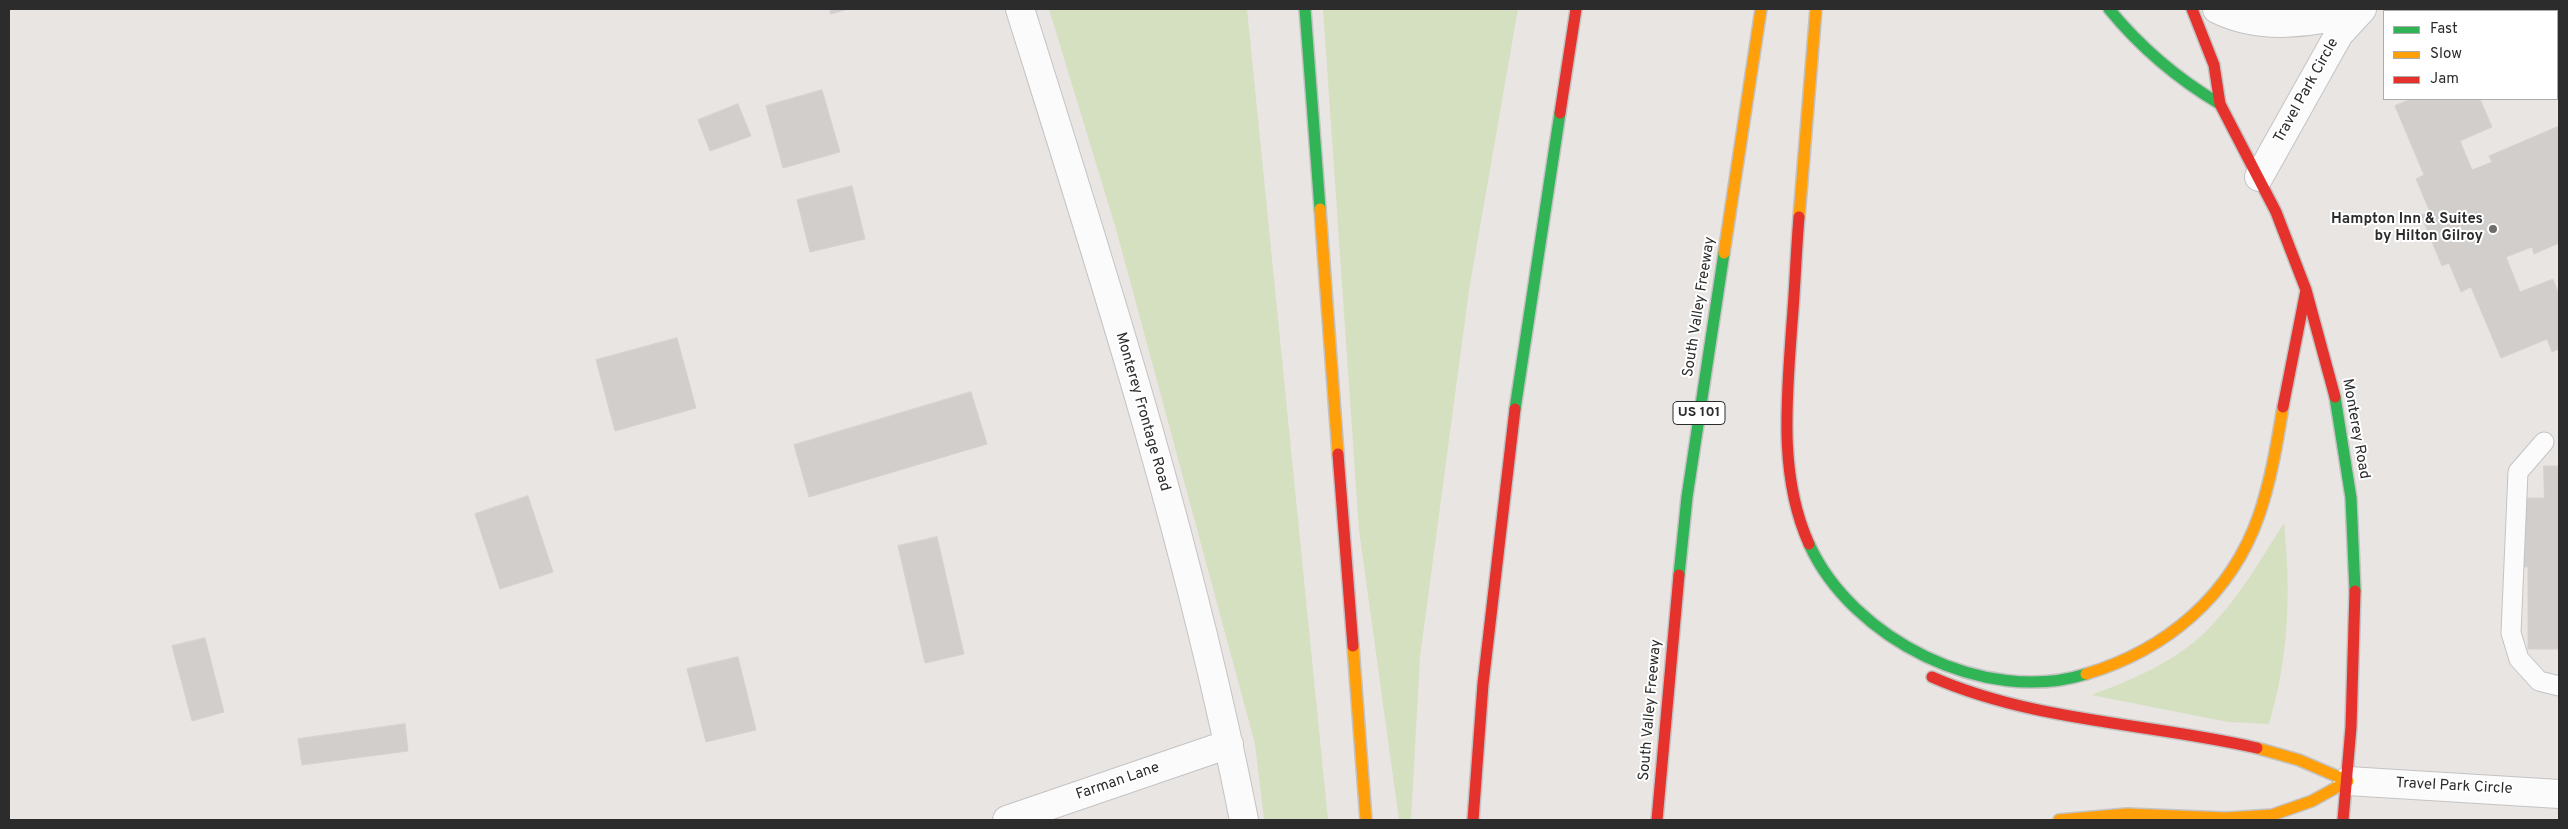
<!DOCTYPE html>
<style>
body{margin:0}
#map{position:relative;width:2568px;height:829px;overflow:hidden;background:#e9e5e3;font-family:Overpass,sans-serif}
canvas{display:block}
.frame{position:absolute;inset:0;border:10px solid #2c2c2c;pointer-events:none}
.legend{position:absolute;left:2383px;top:10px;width:175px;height:90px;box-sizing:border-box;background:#fff;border:1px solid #ababab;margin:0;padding:6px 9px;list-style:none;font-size:15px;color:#2c2c2c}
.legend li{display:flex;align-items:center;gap:10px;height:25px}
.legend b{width:25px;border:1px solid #ababab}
</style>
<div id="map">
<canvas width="2568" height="829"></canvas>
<div class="frame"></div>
<ul class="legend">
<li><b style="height:6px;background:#30b455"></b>Fast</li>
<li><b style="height:6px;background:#ff9f0a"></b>Slow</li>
<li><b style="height:6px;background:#e5322d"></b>Jam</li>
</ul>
</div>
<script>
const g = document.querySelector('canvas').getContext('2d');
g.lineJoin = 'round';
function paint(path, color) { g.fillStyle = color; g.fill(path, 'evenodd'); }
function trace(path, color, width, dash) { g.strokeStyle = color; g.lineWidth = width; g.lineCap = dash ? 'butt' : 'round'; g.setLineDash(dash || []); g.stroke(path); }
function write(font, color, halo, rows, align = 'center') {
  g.font = font + ' Overpass,sans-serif'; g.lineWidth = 4; g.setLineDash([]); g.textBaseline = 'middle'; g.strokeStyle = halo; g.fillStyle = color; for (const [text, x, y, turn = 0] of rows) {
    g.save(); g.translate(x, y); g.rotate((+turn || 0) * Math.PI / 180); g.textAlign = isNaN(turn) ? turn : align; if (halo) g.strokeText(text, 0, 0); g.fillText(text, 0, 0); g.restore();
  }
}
paint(new Path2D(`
 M1049,9H1247L1328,820H1264L1255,744L1116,229Z
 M1323,9H1518L1469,290L1420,657L1411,820H1399L1359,530Z
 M2284,523C2291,592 2289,657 2269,724L2228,722L2091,695C2130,681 2172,663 2202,635C2236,603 2259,562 2284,523Z`), '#d5e0c0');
const building = new Path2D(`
 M830,9H848L831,14Z
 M822,90L840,152L783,168L766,106Z
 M2411,99H2480L2492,127L2460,141L2472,170L2492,162L2489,156L2559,126V243L2534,254L2532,247L2506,257L2520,292L2553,279L2559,295V349L2552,352L2547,339L2501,358L2471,287L2461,292L2449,263L2442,266L2421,215L2430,212L2416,179L2424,175L2395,106Z
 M738,104L751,136L710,151L698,120Z
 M852,186L865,239L810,252L797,200Z
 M677,338L696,408L615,431L596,360Z
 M971,392L987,444L809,497L794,445Z
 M2544,466H2559V649H2528V567H2522L2521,498H2544Z
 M528,496L553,572L500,589L475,514Z
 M937,537L964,654L925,663L898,546Z
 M205,638L224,712L192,721L172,646Z
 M738,657L756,730L706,742L687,669Z
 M405,724L408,751L302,765L298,739Z`);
paint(building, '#d1cecc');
trace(building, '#d4d1cf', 1);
const lane = new Path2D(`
 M2540,9V11
 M2557,49L2559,48
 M2544,442L2518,472L2511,633L2519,659L2539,681L2559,686`);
const street = new Path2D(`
 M1020,9C1104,276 1190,545 1244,820
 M2217,9C2259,30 2314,25 2357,9
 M2259,177L2339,34L2362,9
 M2348,781L2559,794
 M1007,820L1229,744`);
const fast = new Path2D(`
 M1305,9L1320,209
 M2109,9C2141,48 2176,78 2220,104
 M2335,397L2351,498L2355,591
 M1515,409L1560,113
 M1809,544C1852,639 1985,706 2086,674
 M1679,575L1687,497L1724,253`);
const slow = new Path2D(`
 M1320,209L1338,454
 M1799,217L1816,9
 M1724,253L1761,9
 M1353,646L1366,820
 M2086,674C2166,650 2231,596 2259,515C2271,480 2277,443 2283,407
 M2257,748L2299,760L2348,781
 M2059,820L2127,814L2226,818L2272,815L2312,801L2348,781`);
const jam = new Path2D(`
 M2192,9L2214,65L2220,104L2276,212L2306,290L2335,397
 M1560,113L1576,9
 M1799,217C1796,253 1795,288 1792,323C1787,397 1778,475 1809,544
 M2283,407L2306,290
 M1338,454L1353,646
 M1932,677C2034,722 2149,723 2257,748
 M1473,820L1483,684L1515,409
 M1657,820L1679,575
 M2343,820L2351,727L2355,591`);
trace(lane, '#c4c3c3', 21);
trace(street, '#c4c3c3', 30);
trace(fast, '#c4c3c3', 14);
trace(slow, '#c4c3c3', 14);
trace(jam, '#c4c3c3', 14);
trace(lane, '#fcfbfb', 19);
trace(street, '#fcfbfb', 28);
trace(fast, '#30b455', 11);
trace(slow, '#ff9f0a', 11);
trace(jam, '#e5322d', 11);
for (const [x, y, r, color] of [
 [2493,229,5,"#6e6d6c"]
]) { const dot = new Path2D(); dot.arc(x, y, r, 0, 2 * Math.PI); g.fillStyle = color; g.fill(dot); trace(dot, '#fff', 2); }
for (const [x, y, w] of [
 [1699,413,52]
]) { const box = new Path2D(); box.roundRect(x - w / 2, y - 11.5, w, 23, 4); g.fillStyle = '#fff'; g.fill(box); trace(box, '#2c2c2c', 1); }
write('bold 14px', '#2c2c2c', null, [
 ["US 101",1699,413]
]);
write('15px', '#2c2c2c', '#fff', [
 ["Travel Park Circle",2307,91,-61],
 ["South Valley Freeway",1700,307,-81],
 ["Monterey Frontage Road",1142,412,74],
 ["Monterey Road",2355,429,80],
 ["South Valley Freeway",1651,710,-85],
 ["Farman Lane",1118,782,-19],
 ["Travel Park Circle",2454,787,3]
]);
write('bold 15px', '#2c2c2c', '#fff', [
 ["Hampton Inn & Suites",2483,220],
 ["by Hilton Gilroy",2483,237]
], 'right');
</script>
